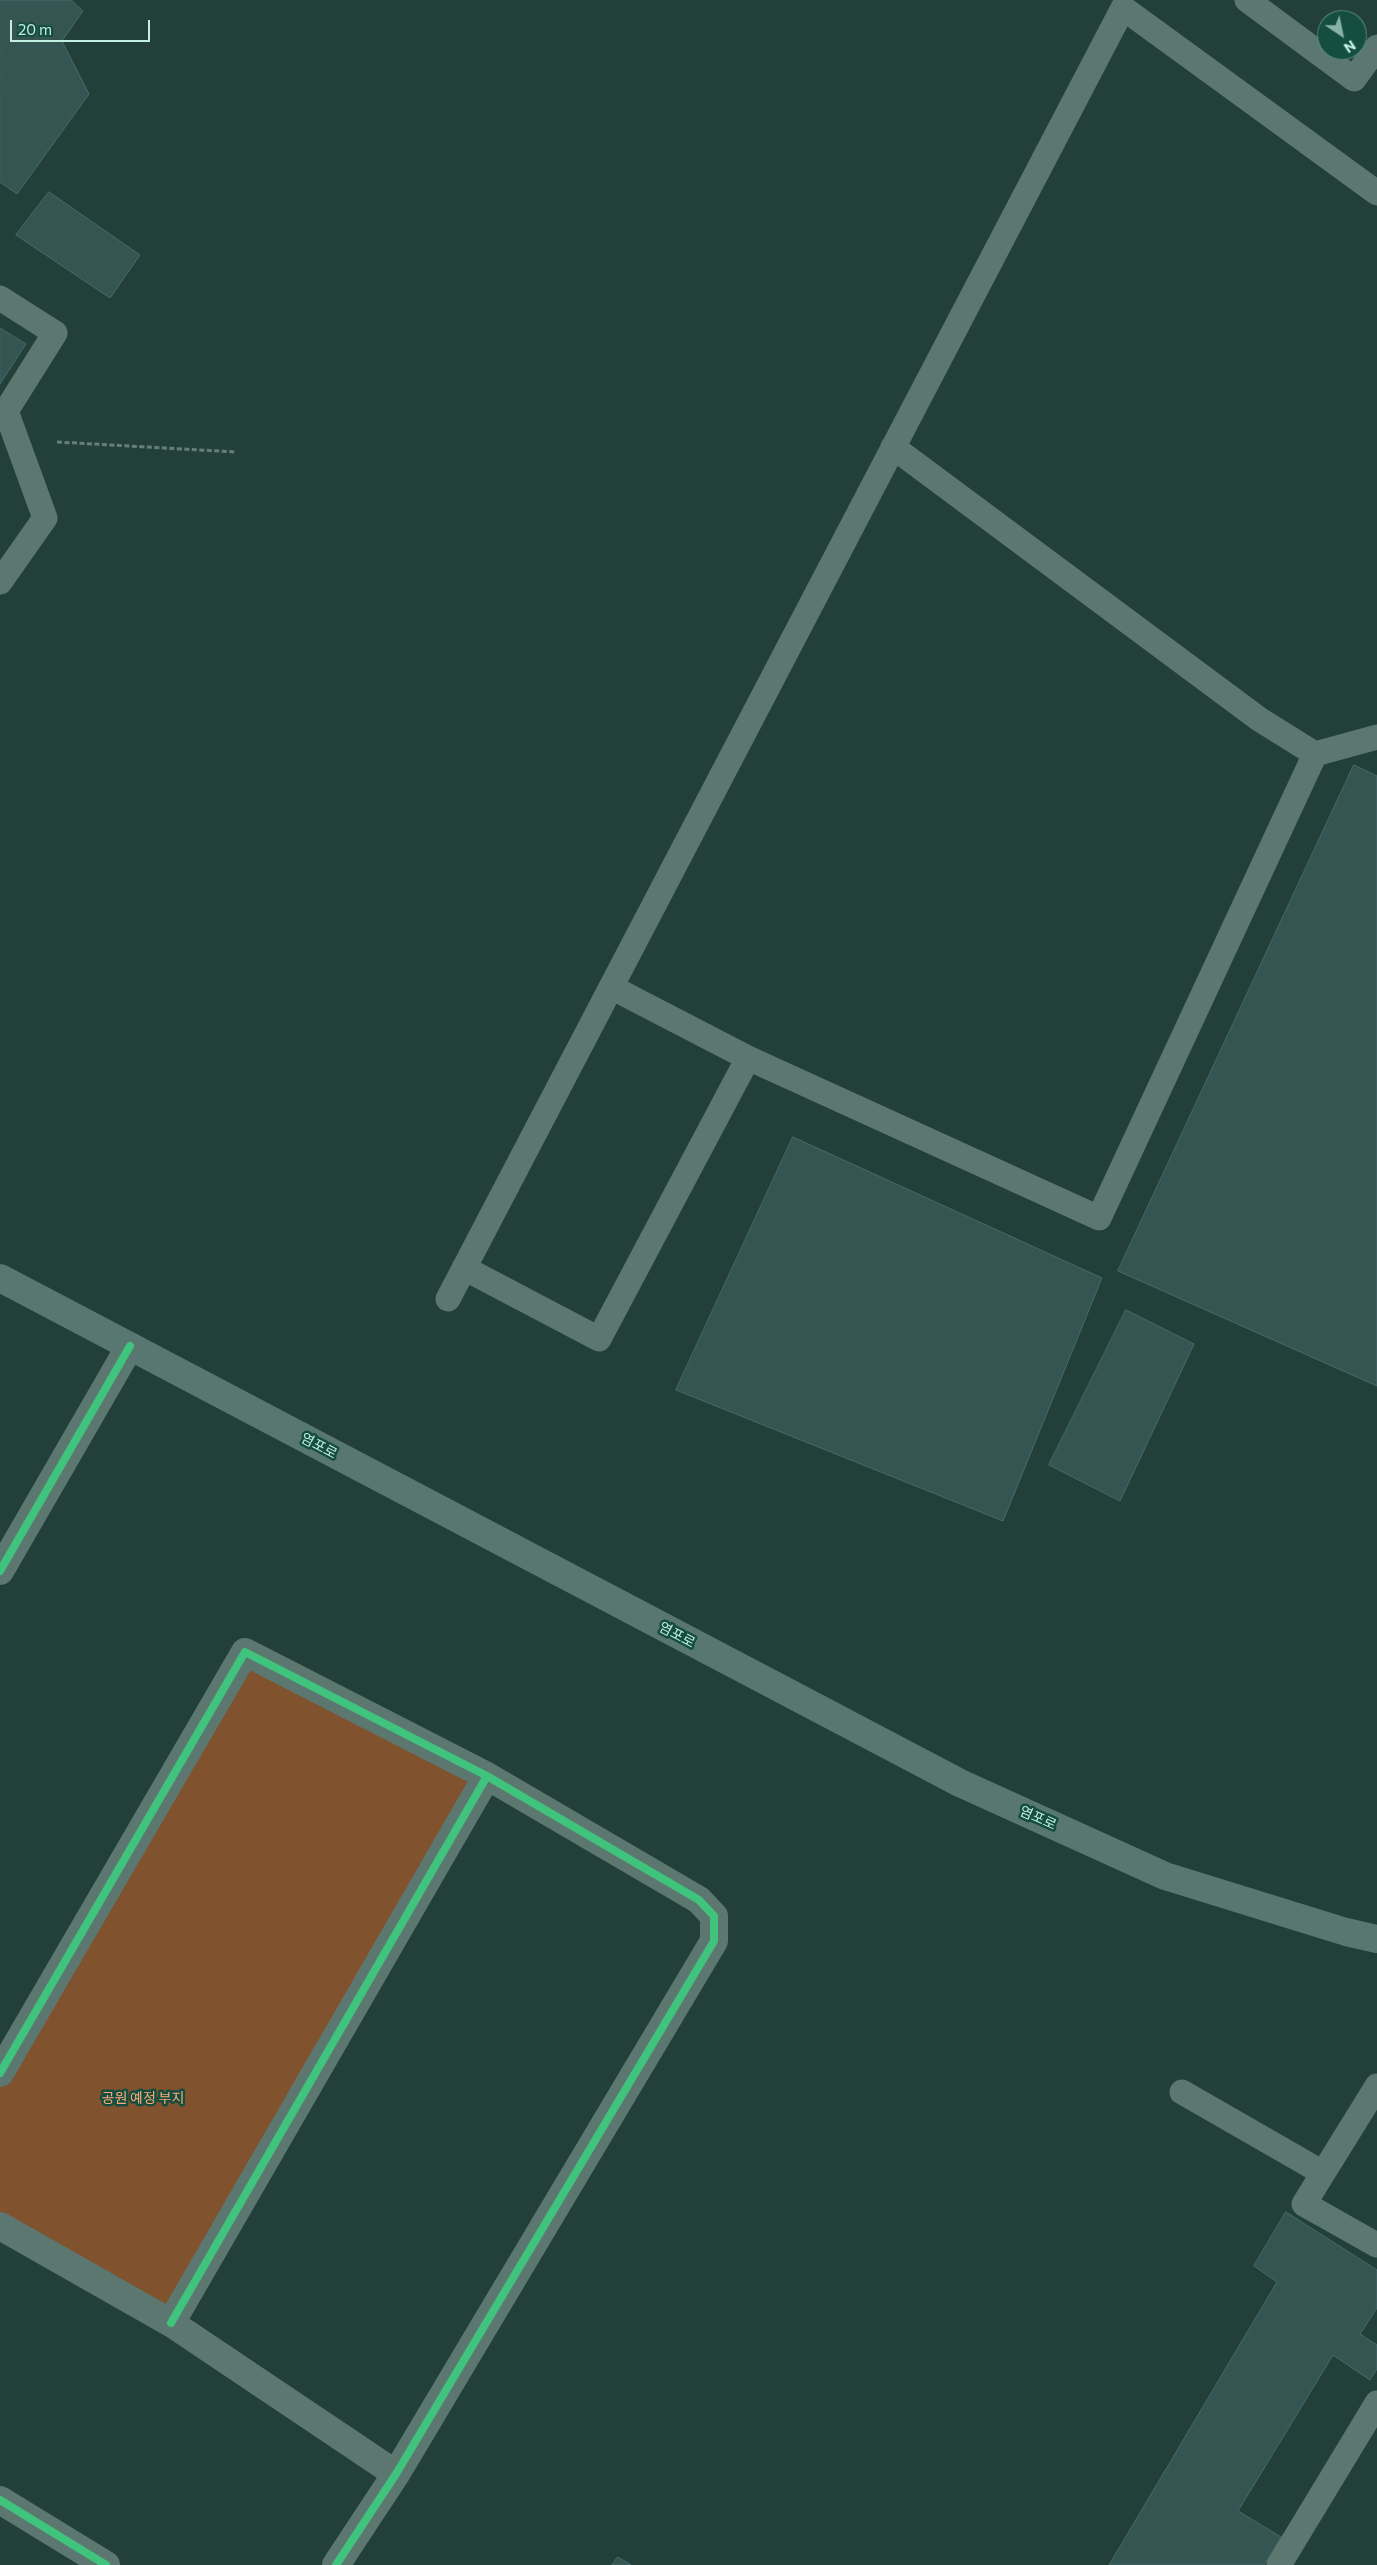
<!DOCTYPE html>
<meta charset="utf-8">
<style>
body{margin:0}
#map{position:relative;width:1377px;height:2565px;overflow:hidden;background:#224039;font-family:Commissioner,sans-serif}
canvas{display:block}
.north{position:absolute;left:1317px;top:10px;width:50px;height:50px;box-sizing:border-box;background:#154d40;border:1px solid #5a8e80;border-radius:50%;rotate:146deg;font-size:14px;font-weight:700;line-height:20px;text-align:center;color:#c1efe1}
.north::after{content:'';display:block;margin:auto;width:18px;height:22px;background:#89b2a6;clip-path:polygon(50% 0,100% 100%,50% 72%,0 100%)}
.scale{position:absolute;left:10px;top:20px;width:140px;height:22px;box-sizing:border-box;border:2px solid #c1efe1;border-top:0;padding-left:6px;font-size:15px;line-height:18px;white-space:nowrap;color:#c1efe1;-webkit-text-stroke:4px #154d40;paint-order:stroke}
</style>
<div id="map">
<canvas width="1377" height="2565"></canvas>
<div class="north">N</div>
<div class="scale">20 m</div>
</div>
<script>
const g = document.querySelector('canvas').getContext('2d');
g.lineJoin = 'round';
function paint(path, color) { g.fillStyle = color; g.fill(path, 'evenodd'); }
function trace(path, color, width, dash) { g.strokeStyle = color; g.lineWidth = width; g.lineCap = dash ? 'butt' : 'round'; g.setLineDash(dash || []); g.stroke(path); }
function write(font, color, halo, rows, align = 'center') {
  g.font = font + ' Commissioner,"Noto Sans KR",sans-serif'; g.lineWidth = 5; g.setLineDash([]); g.textBaseline = 'middle'; g.strokeStyle = halo; g.fillStyle = color; for (const [text, x, y, turn = 0] of rows) {
    g.save(); g.translate(x, y); g.rotate((+turn || 0) * Math.PI / 180); g.textAlign = isNaN(turn) ? turn : align; if (halo) g.strokeText(text, 0, 0); g.fillText(text, 0, 0); g.restore();
  }
}
paint(new Path2D(`
 M245,1652L487,1776L171,2323L0,2226V2073Z`), '#80522d');
const building = new Path2D(`
 M0,0H71L83,11L62,41L89,94L17,194L0,182Z
 M49,192L140,255L110,298L16,235Z
 M0,328L26,344L0,384Z
 M1354,765L1377,776V1386L1118,1271Z
 M793,1137L1102,1278L1003,1521L676,1390Z
 M1126,1310L1194,1344L1120,1501L1049,1465Z
 M1286,2212L1377,2270V2308L1360,2334L1377,2345V2369L1370,2380L1333,2355L1238,2511L1281,2537L1264,2565H1109L1277,2282L1254,2266Z
 M618,2557L631,2565H612Z`);
paint(building, '#355552');
trace(building, '#476b68', 1);
trace(new Path2D(`
 M57,442L236,452`), '#657e78', 3, [5, 2.5]);
trace(new Path2D(`
 M1247,0L1354,79L1377,47
 M0,298L55,333L6,411L45,518L0,582
 M893,447L1259,719L1315,754
 M748,1058L1099,1218L1315,754L1377,737
 M464,1268L599,1339L748,1058L611,987
 M448,1299L1123,8L1377,193
 M1377,2086L1304,2204L1377,2245
 M1182,2092L1323,2173
 M1279,2565L1377,2403`), '#5c7770', 25);
trace(new Path2D(`
 M0,1571L130,1346
 M0,2073L245,1652L487,1776L699,1900L714,1916V1941L396,2474L336,2565
 M0,2226L171,2323L396,2474
 M171,2323L487,1776
 M0,2500L106,2565`), '#5c7770', 28);
trace(new Path2D(`
 M0,1278L960,1783L1165,1876L1346,1932L1377,1939`), '#587770', 28);
trace(new Path2D(`
 M0,1571L130,1346
 M0,2073L245,1652L487,1776L699,1900L714,1916V1941L396,2474L336,2565
 M171,2323L487,1776
 M0,2500L106,2565`), '#40c37c', 8);
write('14px', '#c1efe1', '#154d40', [
 ["염포로",319,1446,28],
 ["염포로",677,1635,28],
 ["염포로",1038,1818,24]
]);
write('14px', '#feab73', '#154d40', [
 ["공원 예정 부지",143,2098]
]);
</script>
